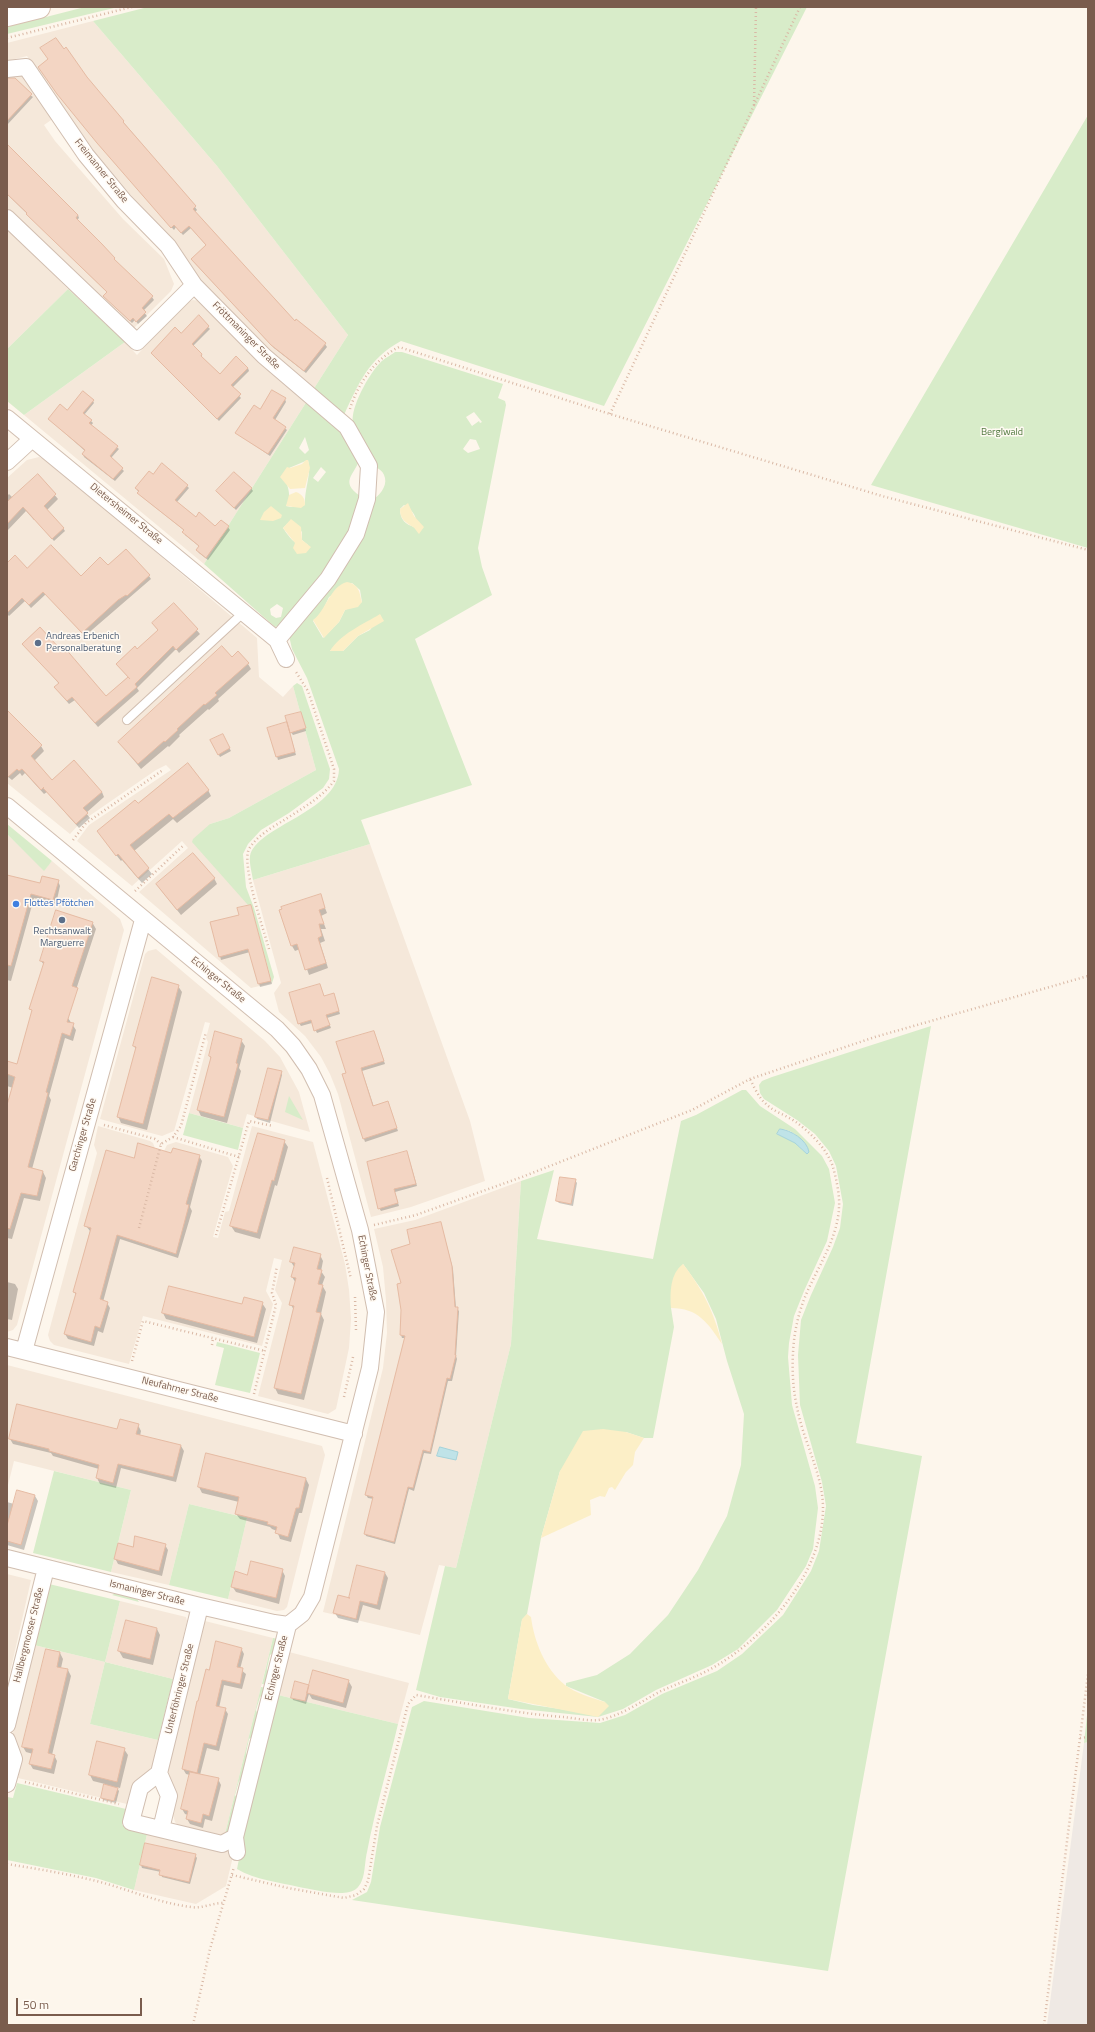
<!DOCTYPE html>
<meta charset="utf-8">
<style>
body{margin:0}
#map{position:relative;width:1095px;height:2032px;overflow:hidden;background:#fdf6ec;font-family:"Titillium Web",sans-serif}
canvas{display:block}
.frame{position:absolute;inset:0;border:8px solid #7a5c4d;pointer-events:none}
.scale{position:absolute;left:16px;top:1998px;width:126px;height:18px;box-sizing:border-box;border:2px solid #7a5c4d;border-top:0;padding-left:5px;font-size:12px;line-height:14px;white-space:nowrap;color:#7a5c4d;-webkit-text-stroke:3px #fffaf3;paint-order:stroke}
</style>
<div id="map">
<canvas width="1095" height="2032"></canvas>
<div class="frame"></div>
<div class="scale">50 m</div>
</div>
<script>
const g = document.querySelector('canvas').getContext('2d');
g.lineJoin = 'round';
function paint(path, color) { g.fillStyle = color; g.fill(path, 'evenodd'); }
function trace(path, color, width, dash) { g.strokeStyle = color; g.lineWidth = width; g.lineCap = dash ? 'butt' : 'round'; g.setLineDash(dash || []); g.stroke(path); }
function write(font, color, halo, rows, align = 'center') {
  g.font = font + ' "Titillium Web",sans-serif'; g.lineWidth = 3; g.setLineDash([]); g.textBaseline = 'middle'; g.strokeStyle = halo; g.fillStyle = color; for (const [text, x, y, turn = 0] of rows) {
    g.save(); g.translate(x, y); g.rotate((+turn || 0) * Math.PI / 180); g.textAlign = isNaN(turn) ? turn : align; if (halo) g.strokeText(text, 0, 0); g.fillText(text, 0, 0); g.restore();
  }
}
paint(new Path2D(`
 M93,21L217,166L348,335L313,390L260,343L188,267L182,251L152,220L79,133L27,56L7,61V43Z
 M12,73L26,76L54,118L44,125L55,141L123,219L164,259L174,284L171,291L134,328L127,325L7,208V74Z
 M7,229L68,289L7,349Z
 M193,300L200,301L307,401L204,564L24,415L125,342L137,355L186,303Z
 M39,457L45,459L85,492L257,638L259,677L283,697L293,686L316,770L229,818L210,824L251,904L272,983L251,988L139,892L188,848L182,841L132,886L77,841L89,825L171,770L166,765L156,770L82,821L70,834L7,783V478L27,460Z
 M7,834L44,870L52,861L120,919L124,930L17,1325L13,1330L7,1332Z
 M370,844L470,1121L485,1181L411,1207L371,1217L338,1094L330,1074L321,1057L305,1036L279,1012L274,993L281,983L253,880Z
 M156,949L265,1041L280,1057L299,1092L310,1132L247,1114L243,1128L189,1113L208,1042L206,1038L210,1023L205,1022L174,1131L162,1136L100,1119L145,954L148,951Z
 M98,1126L150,1141L153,1143L156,1151H164L167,1145L176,1142L228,1157L233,1166L213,1237L218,1238L225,1212L229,1211L252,1126L313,1142L345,1264L349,1290L351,1319L349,1348L336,1409L328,1414L258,1396L282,1303L275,1290L282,1260L274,1258L266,1291L273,1304L262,1346L143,1316L129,1364L54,1345L50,1341L48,1335L97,1153L94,1145Z
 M521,1181L511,1344L456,1568L439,1565L420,1635L323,1612L383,1368L387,1333L386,1300L383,1267L374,1229L415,1220Z
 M7,1365L322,1446L325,1455L287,1607L284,1610L277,1611L228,1599L247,1518L189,1504L169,1585L111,1572L131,1490L14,1461L7,1489Z
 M7,1574L31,1580L7,1686Z
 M120,1601L186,1617L187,1621L173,1679L105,1662L90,1724L158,1740L152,1766L147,1773L136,1781L132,1786L127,1804L18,1778L21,1761L14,1742L13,1732L34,1645L105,1662Z
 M205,1621L273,1638L225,1834L215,1836L181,1828L175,1822L173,1815L177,1799L168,1771L202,1626Z
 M289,1652L409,1683L398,1724L278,1695Z
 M148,1830L234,1852L226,1886L196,1904L134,1890Z`), '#f5e8da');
paint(new Path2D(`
 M1088,1742V2025H1047L1084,1743Z`), '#efe9e4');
paint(new Path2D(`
 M85,7H118L7,34V27Z
 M148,7H807L604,406L401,341C368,359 359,383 344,415L313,390L348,335L217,166L93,21Z
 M1088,115V548L871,485Z
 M68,289L125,342L24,415L7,401V349Z
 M395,352H402L503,384L498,398L505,401L506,405L478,548L482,567L492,595L415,639L472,785L361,820L370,844L253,880C252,873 249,863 250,856C256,826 338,812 339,769L307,678L292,649L288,631L372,500C379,496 387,487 385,478C383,468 375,469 372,462C366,453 354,433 353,423C350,408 369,374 380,363C383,359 390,356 395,352ZM474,412L482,422L480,423L479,421L472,426L466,417ZM470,439L476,440L480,449L468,453L463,449ZM404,505C413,511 418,516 415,527C405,525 400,519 400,509ZM352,583L360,590L362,602L345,610L339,622L323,638L313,621L321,614L329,597ZM381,615L370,630L358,636L343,651H330L341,639Z
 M307,401L337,425L359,460C355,475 339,481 360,496L353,532L326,575L284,624L275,627L204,564ZM305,437L309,450L305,454L299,448ZM308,460C312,473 304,490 305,505L291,507L286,506C291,499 289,491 287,484C286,479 289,472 289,468ZM321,467L326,472L318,482L313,478ZM291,520L302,532V540L308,545C293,543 292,541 283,528ZM277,604L283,608L281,617L276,618L271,615L270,609Z
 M297,683L302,686L330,769L329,779L323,788L289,813L261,830L248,844L243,854L246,887L254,908L274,977L272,983L251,905H248L192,842L193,839L210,824L229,818L316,770L293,686Z
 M7,824L52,861L44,871L7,834Z
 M931,1026L856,1443L922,1456L828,1971L352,1900L367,1892L371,1882L380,1827L412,1707L424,1701L529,1718L600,1723L625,1715L662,1694L717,1671L742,1654L783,1615L811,1571L819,1551L826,1506L822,1482L800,1405L798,1355L801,1320L811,1295L833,1247L840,1228L843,1204L836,1166L829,1151L815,1134L797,1120L764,1099L760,1093L759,1085L762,1081L772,1077Z
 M742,1090H746L760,1106L795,1129L822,1156L829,1169L835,1203L827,1241L804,1291L794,1316L789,1343L788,1357L792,1405L815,1486L818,1508L813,1549L806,1566L777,1610L738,1649L712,1665L656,1690L623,1709L598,1717L521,1709L440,1697L416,1690L445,1566L456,1568L511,1344L521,1181L554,1170L537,1239L653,1259L681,1121L696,1115ZM780,1129C796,1130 802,1140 807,1154L795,1143L777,1134ZM683,1264L704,1293L716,1319L727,1361L744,1414L741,1465L727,1516L698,1570L668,1615L630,1654L597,1675L566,1683V1686L605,1702L574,1711L533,1705L508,1699L522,1620L527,1614L541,1538L560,1471L626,1432L644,1438H653L674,1327L671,1308Z
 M289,1096L303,1120L285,1112Z
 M189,1113L243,1128L238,1150L183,1135Z
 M217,1342L260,1353L250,1393L215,1385L224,1348L216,1346Z
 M54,1471L131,1490L111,1572L33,1553Z
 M189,1504L247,1518L228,1599L169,1585Z
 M49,1584L120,1601L105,1662L173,1679L158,1740L90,1724L105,1662L34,1645Z
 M118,1592L135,1596L139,1602L112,1595Z
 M273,1638L278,1639L276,1651L270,1655L267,1669L270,1675L268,1685L262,1684Z
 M261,1687L267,1688L266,1693L260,1697L256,1710L259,1718L255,1735L249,1739L246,1753L249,1759L245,1777L239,1781L235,1795L239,1801L230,1829L225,1834Z
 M278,1695L398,1724C388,1767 375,1809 367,1852C364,1864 366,1881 356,1889C345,1898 312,1889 299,1887C279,1882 255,1880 237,1869L244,1834Z
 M1088,1706V1742L1084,1743Z
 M17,1783L126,1809L122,1825L148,1830L134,1890L96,1878L7,1860V1797L13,1798Z`), '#d8ecc9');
paint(new Path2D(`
 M306,460H308L310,468L305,488L290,489L280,477L287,467L290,468L302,464Z
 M296,492C302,494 305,498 305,505L301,508L286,506L289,495Z
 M408,503L414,516L424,527L419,534C417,532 415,528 413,527C405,522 400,519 400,509Z
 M271,506L282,515L281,518L273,521L260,520L264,512Z
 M291,519L301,527L302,540L311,547L306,553L297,554L293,548L295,543L283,528Z
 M347,582C360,585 359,592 362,602L358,607L345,610L339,622L324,638L313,620C326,611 330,586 347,582Z
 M380,614L384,621L358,636L343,651H330C340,634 364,624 380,614Z
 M683,1264C703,1290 714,1312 722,1344C708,1323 698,1308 671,1308C670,1292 670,1274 683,1264Z
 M603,1429L626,1432L644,1438L635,1452L633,1465L626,1472L615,1490L612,1487L609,1488L605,1497L600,1496L590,1500L591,1515L541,1538L560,1471L583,1431Z
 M527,1614L531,1617C534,1641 545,1669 565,1685C575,1693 592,1698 605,1702L609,1706L598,1717L508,1699L522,1619Z`), '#fcefc7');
const water = new Path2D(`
 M780,1129C791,1130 807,1140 809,1152L807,1154L795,1143L777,1134Z
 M440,1447L458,1452L456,1460L437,1456Z`);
paint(water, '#bfe3e8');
trace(water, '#a5d3da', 1);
paint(new Path2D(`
 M86,78L195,207L197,210L195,212L295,322L296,320L325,344L327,347L306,373L274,348L194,262L207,246L191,228L183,235L176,227L174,230L100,146Z
 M7,79L33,97L7,125Z
 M7,158L78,215L79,218L77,220L114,258L115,262L152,297L154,300L143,311L147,316L138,324L135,320L132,323L106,298L108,293L7,194Z
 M208,327L210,329L193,346L202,355V358L220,376L248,368L249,371L232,388L241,398L219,421L152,353Z
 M285,399L286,402L275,420L287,430L270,456L237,433L260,411Z
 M93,401L94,403L84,415L91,421L93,423L91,426L119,449L111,458L124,471L115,481L84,457L83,454L85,451L49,419Z
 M38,475L58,499L46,511L47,512L34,520L26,511L7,531V496L9,494L13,498Z
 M153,475L187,486L189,488L177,502L196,518L216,528L228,527L230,530L208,560L199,553L197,550L200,547L185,535V531L140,495L136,488Z
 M251,488L253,491L236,510L218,492Z
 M63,528L65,531L54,541L46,532Z
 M7,565L81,577L108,567L149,576L151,579L85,636L46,594L31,608L25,601L9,616L7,614Z
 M174,604L200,634L179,653L176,649L137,688L139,691L98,727L75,700L69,704L58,691L59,684L51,674L106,697L128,677L117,664L137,651L159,631L153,623Z
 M232,659L248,664L251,669L218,699L219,701L209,710L208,709L179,735L180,736L169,747L168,746L141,769L119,742Z
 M7,711L41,746L44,751L34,761L52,781L102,792L104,797L86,813L90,818L79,828L47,792L44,794L25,773L22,776L20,773L12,780L7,776Z
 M302,716L306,731L293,735L289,730L296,755L278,760L269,728L286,723Z
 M222,735L231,751L220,757L211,741Z
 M208,790L211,796L177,823L173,819L134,851L152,874L142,883L122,860L121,861L102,837L137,804Z
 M7,876L40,884L58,881L60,886L56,904L34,898L11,981L7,980Z
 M214,878L217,884L181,915L157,885Z
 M320,895L327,913L321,916L326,929H321L325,941L320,943L328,968L309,975L300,949L295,951L292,946L280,910Z
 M250,906L272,984L260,987L250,952L221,960L211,923L240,915Z
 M92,922L96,929L72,1002L41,961Z
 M320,985L324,997H335L340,1014L327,1018L331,1028L317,1033L312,1023L301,1026L299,1023Z
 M178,986L182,992L147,1130L121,1123L118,1116L136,1050L134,1046Z
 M68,1018L76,1030L73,1041L65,1038L49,1096L51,1100L32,1169L43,1172L46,1178L40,1201L24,1198L12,1239L7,1238V1107L13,1088L7,1086V1062L18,1065Z
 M374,1032L385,1064L362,1071L374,1107L388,1103L398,1131L365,1142L343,1075L347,1073Z
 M241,1040L245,1046L239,1068L241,1071L227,1123L201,1116L198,1110L211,1059L210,1056Z
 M281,1072L282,1075L270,1123L257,1119L256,1117Z
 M284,1141L288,1147L277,1186L275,1185L260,1239L235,1232L231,1226Z
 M408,1155L417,1186L395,1192L399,1206L381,1211L379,1208Z
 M199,1156L202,1161L190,1207L192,1211L178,1258L120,1239L103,1302L107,1303L110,1308L103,1333L98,1331L94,1346L68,1339L65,1334L76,1295L74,1292L90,1231L86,1226L135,1159Z
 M575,1180L577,1183L573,1206L559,1203L557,1201Z
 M441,1223L453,1269L456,1308L459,1311L456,1356L457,1359L452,1381H448L431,1454L424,1453L414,1491L409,1489L395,1544L366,1536L365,1533L374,1499L368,1498L366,1495L405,1338H402L401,1335L402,1284L412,1245Z
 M320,1255L323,1261L321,1271L325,1277L322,1285L326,1292L321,1314L324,1320L304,1400L278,1394L275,1388L294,1310L291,1305L296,1283L292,1277L295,1268L291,1262Z
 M7,1282L15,1284L18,1289L12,1320L7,1319Z
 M262,1303L266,1309L257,1343L166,1319L163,1313Z
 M138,1425L141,1431L140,1436L181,1446L184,1451L176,1482L121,1468L116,1488L100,1484L97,1478L99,1469L53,1456L51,1453L13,1444L10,1439L117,1430Z
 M306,1479L309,1485L302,1513H299L291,1542L280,1539L277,1531L272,1529L270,1527L240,1519L236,1514L239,1502L202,1493L199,1487Z
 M35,1496L38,1501L24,1550L7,1545V1502L14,1504Z
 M165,1545L168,1550L162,1576L118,1564L115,1558L133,1548Z
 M282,1570L285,1576L279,1604L236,1592L232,1586L248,1576Z
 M385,1573L388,1578L380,1610L363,1605L358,1623L338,1618L335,1613Z
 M126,1621L157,1629L160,1635L153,1665L123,1658L119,1651Z
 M241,1648L244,1654L240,1669L246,1674L242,1689L224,1685L219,1708L225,1709L228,1714L219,1751L207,1748L200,1775L218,1779L221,1785L212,1821L205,1819L203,1828L190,1824L187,1819L188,1815L185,1814L182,1809L190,1775L186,1774L183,1769L198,1702L210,1672Z
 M47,1650L60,1653L63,1659L61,1668L68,1670L71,1676L52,1755H54L57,1761L54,1774L33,1769L30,1764L33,1754L26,1752L23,1747Z
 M348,1680L352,1687L346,1708L312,1699L309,1694L306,1704L293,1700L292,1697L308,1686L310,1688Z
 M124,1749L128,1755L120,1788L116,1787L119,1791L116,1803L103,1800L102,1797L105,1784L93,1781L90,1775Z
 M195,1855L197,1858L190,1884L162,1877L161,1872L142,1868L141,1865Z`), '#0003');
const building = new Path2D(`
 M56,38L64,49L66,47L87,77L124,121L123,122L196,206L193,209L295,321L296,319L326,343L304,371L271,345L191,259L206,245L189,226L181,233L174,225L171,228L97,143L57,94L38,67L48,59L40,48Z
 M7,78H15L32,94L7,121Z
 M7,144L78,215L76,218L102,244L115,258L114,259L153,296L142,308L146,312L136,322L133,318L130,321L103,296L107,292L26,214L27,213L7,194Z
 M199,315L209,326L192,344L202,354L201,356L220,374L236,356L248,368L231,385L241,394L217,419L151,353L175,327L181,333Z
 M272,390L286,398L273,418L286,427L268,454L235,433L254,405L260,409Z
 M83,391L94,400L83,413L92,420L89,423L118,446L110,456L123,468L113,479L82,454L85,450L48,419L60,404L67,410Z
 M162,463L188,485L175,500L196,517L199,512L215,526L221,520L229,526L206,558L196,550L199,546L182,532L184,530L137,493L139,491L135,488L149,471L153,474Z
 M234,472L252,488L234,508L216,491Z
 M38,474L56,494L44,506L64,528L52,539L23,507L7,524V502Z
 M51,545L81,576L100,557L108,565L126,549L150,575L127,596L126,595L118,600L82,633L43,592L29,605L22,598L7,613V563L15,555L27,568Z
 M174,603L198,629L176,650L173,646L135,684L137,687L95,723L72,697L67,701L54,687L59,683L22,644L40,627L61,650L64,647L106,696L128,677L130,679L116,664L135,646L137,649L158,630L152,623Z
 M222,646L232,657L238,651L249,663L215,693L217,695L205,705L204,704L177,729L178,730L165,742L164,741L138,764L118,742Z
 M7,710L42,745L31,756L52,780L74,760L102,792L83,808L88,813L76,824L43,788L44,787L41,790L22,769L19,771L17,769L7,778Z
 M301,712L306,728L290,733L285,716Z
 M287,722L295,752L276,757L267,728Z
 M223,734L230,748L218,755L210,740Z
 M188,763L209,790L173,818L169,814L130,845L149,868L138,878L118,854L116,856L97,831L135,800L138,803Z
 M193,853L215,878L177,910L156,884Z
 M7,875L40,883L42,876L59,880L53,900L31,894L11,966L7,965Z
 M321,894L325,908L319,910L324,924H319L322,936L318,938L326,963L305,970L297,944L291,946L279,910L282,909L281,907Z
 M251,905L271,981L258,984L248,949L219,957L210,922L239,915L237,908Z
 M56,910L93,922L72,986L78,988L67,1022L74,1023L70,1036L62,1033L46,1092L48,1093L28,1167L43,1171L37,1196L21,1193L10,1229L7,1228V1105L15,1077L7,1074V1061L17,1064L32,1010L29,1009L44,962L40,961Z
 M152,977L179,985L143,1124L117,1117L136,1047L133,1046Z
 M320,984L324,996L334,993L339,1011L326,1015L330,1025L314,1031L311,1020L298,1024L289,993Z
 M215,1031L242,1039L236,1063L238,1064L224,1117L197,1110L211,1057L209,1056Z
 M374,1031L384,1061L361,1068L373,1106L388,1101L397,1128L363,1139L342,1074L346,1073L336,1042Z
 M268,1068L282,1071L268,1120L255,1117Z
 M258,1133L285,1140L274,1181L272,1180L257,1233L230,1226Z
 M138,1143L171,1153L173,1148L200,1155L186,1204L189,1205L176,1254L117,1235L100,1299L108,1302L100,1328L95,1326L91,1342L64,1334L76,1293L73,1292L91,1228L84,1226L106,1150L134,1158Z
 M407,1151L416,1184L394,1189L398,1203L378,1209L367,1162Z
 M560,1177L576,1179L571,1204L556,1201Z
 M441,1222L452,1266L455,1307H458L455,1355H456L450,1379L447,1378L430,1452L423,1450L413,1488L408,1487L394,1542L364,1534L373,1497L365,1495L405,1336L400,1335L401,1310L397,1284L401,1283L391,1250L410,1244L407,1230Z
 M294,1247L321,1254L317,1269L322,1270L318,1284L323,1285L316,1312L321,1313L301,1394L274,1388L294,1306L289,1305L296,1278L291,1277L295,1263L290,1262Z
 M169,1286L242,1304L244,1297L263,1302L254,1337L162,1313Z
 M17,1404L117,1429L120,1419L139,1424L136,1434L181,1445L173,1477L118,1464L113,1483L96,1478L99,1465L49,1451V1449L9,1439Z
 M206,1453L306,1478L299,1508H296L288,1537L275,1533L277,1527L267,1524L268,1522L235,1514L239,1497L198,1487Z
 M17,1490L35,1495L21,1545L7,1541V1526Z
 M135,1536L166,1544L159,1571L114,1559L118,1543L133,1547Z
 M251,1561L283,1569L276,1598L231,1587L235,1571L247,1575Z
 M357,1565L385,1572L377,1605L360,1601L356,1619L333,1613L338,1595L350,1598H349Z
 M126,1620L157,1628L150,1659L118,1651Z
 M216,1641L242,1648L237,1667L243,1668L240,1684L222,1680L216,1706L226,1708L216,1746L204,1743L197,1773L182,1769L197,1701H198L206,1669L209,1670Z
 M46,1649L60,1652L57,1667L68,1669L48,1753L55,1755L51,1769L29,1764L33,1749L22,1747Z
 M313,1670L349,1680L343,1703L307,1693Z
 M295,1681L309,1685L305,1701L291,1698Z
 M97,1741L125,1748L117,1782L89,1775Z
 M190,1772L219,1778L209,1816L203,1814L201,1823L186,1819L188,1811L181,1809Z
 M104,1784L118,1788L114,1801L101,1798Z
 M145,1843L196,1854L189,1882L159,1875L160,1870L140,1865Z`);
paint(building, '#f3d5c3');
trace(building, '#e6bba3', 1);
const service = new Path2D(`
 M127,720L243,613`);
const minor = new Path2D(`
 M7,69L26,67L86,155L124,201L168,246L194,285
 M7,218L137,342L194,285L264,356L347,427L369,466L367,499L356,534L328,579L277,640
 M7,418L277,640L286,659
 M7,462L32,439
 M7,806L277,1029L293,1046L309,1069L322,1095L360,1230L376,1312L370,1368L312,1597L302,1614L288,1625L235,1837L237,1852
 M7,1347L354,1434
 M24,1351L143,920
 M7,1558L200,1606L274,1623L288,1625
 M200,1606L159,1773L140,1788L131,1822L222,1844L235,1837
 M7,1725L46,1568
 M7,1740L14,1759L7,1784
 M159,1773L169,1796L161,1829`);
const secondary = new Path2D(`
 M7,15L39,7`);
trace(service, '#d1beb0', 10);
trace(minor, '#d1beb0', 18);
trace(secondary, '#d6c0b0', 24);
trace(new Path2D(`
 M7,38L132,7
 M754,105L756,7
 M350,409C358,383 375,359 399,347L610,414L882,496L1088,550
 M610,414L800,7
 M73,840L86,823L163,770
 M135,891L184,845
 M269,949C264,931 241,864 249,849C258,834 275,826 289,817C306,806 322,797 334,781V769L308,691L296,672
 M104,1125L155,1139L161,1144
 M173,1137L239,1157
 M327,1178L351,1279
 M374,1225L416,1215L522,1177L692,1110L750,1079L875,1037L1088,976
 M139,1228L161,1144L173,1137L181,1126L206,1032
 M216,1235L249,1121L273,1126
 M355,1297L356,1330
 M212,1345L213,1338
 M132,1361L143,1321L265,1351
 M254,1394L276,1305L272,1293L277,1266
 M344,1397L353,1357
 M1080,1738L1088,1737
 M25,1782L119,1804
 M7,1864C38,1869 69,1874 100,1882C130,1890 159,1903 191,1907C202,1909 212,1903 223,1903
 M232,1875L288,1888L344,1898L356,1895L364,1889L368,1881L377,1826L408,1704L416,1695C465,1703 514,1713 563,1717C574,1718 587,1721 598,1720C617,1718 644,1700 661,1691C679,1683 699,1676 716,1666C768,1635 823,1572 823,1508C823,1474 803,1441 797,1407C793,1390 792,1370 793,1353C794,1331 799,1310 808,1290C820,1264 838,1236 839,1207C840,1195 836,1178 833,1167C827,1149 811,1133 796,1122C786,1115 774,1112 766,1104C759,1098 754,1087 750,1079
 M193,2025L210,1949L234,1867
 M1044,2025L1088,1674`), '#d9b8a5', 2.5, [1, 3]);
trace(service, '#fff', 8);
trace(minor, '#fff', 16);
trace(secondary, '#fff', 22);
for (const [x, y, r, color] of [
 [38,643,4,"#5c6f8a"],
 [16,904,4,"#3f7fe0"],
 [62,920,4,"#5c6f8a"]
]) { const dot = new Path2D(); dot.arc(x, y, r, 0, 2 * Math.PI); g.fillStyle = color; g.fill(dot); trace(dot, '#fffaf3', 1.5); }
write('10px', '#7a5c4d', '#fffaf3', [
 ["Freimanner Straße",101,171,51],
 ["Fröttmaninger Straße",246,336,45],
 ["Dietersheimer Straße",126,514,39],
 ["Echinger Straße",218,980,39],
 ["Garchinger Straße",83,1135,-74],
 ["Echinger Straße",367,1268,79],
 ["Neufahrner Straße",180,1390,14],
 ["Ismaninger Straße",147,1593,14],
 ["Hallbergmooser Straße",29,1635,-76],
 ["Echinger Straße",277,1668,-76],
 ["Unterföhringer Straße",180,1689,-76]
]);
write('10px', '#537a41', '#fffaf3', [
 ["Berglwald",1002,433]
]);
write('10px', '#4e5e75', '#fffaf3', [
 ["Andreas Erbenich",46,637],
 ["Personalberatung",46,649],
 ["Rechtsanwalt",62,932,"center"],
 ["Marguerre",62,944,"center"]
], 'left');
write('10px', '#366cbe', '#fffaf3', [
 ["Flottes Pfötchen",24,904]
], 'left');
</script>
